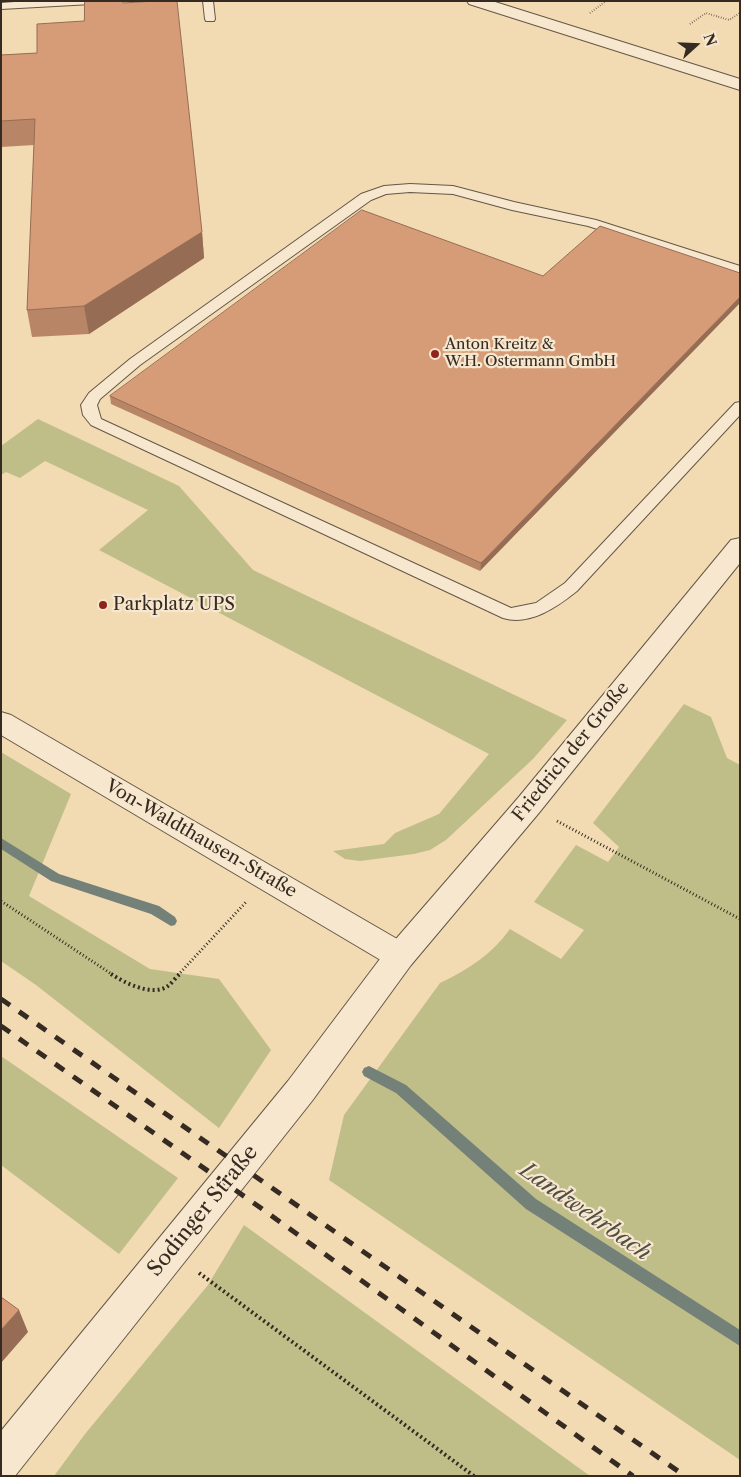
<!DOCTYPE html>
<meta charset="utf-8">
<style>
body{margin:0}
#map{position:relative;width:741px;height:1477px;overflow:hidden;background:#f2dab3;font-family:"Libre Caslon Text",serif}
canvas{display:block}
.frame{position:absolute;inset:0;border:2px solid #352b22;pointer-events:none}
.north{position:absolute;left:671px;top:20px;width:50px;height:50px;-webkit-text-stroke:4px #f7e7ce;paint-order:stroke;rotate:70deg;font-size:14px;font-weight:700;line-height:20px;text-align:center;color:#352b22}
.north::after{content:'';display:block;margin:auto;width:18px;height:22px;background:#352b22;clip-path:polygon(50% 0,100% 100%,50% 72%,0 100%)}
</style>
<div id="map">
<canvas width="741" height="1477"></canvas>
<div class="frame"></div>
<div class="north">N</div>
</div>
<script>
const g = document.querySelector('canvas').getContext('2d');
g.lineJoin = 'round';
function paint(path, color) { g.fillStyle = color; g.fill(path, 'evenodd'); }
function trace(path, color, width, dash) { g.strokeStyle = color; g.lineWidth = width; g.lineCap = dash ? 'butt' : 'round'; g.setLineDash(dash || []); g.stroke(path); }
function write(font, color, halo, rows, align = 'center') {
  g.font = font + ' "Libre Caslon Text",serif'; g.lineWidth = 4.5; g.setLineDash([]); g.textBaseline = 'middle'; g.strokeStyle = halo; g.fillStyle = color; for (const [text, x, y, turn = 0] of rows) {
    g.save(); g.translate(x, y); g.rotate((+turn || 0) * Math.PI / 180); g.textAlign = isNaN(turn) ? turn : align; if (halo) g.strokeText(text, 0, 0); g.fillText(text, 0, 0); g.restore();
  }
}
paint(new Path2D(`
 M38,419L179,486L253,570L567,720L533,759L446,840L430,850L414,854L360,861L345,859L333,851L384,844L395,833L439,814L489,754L99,550L148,510L45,461L20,478L6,472L1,475V446Z
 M684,704L711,717L727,758L740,765V1460L329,1180L344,1115L440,983C468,970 492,954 510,929L561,959L584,930L534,902L576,845L608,862L619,847L593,823Z
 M1,752L71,794L29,896L150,969L219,979L271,1050L219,1128L36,985L1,961Z
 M1,1056L178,1178L119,1254L1,1165Z
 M244,1225L590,1476H54L85,1434L208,1285Z`), '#c0be88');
paint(new Path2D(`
 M1,838L59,874L159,906L175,917L177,921L175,925L171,926L151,914L51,881L1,849Z
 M369,1066L406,1085L536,1199L740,1330V1346L526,1209L396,1093L364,1076L362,1072L364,1068Z`), '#738178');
const service = new Path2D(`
 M28,1H97L92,4L1,9V3Z
 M203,1H213L215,19L214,21H206L205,19Z
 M410,184L453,186L514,202L596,220L740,266V275L588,226L512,210L453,194L410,192L386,194L371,200L140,365L100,399L97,405L101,419L511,608L536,603L565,583L735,403L740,402V415L577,591C557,607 530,626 503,618L91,425L83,415L81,405L89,393L130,359L361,194L384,186Z`);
const minor = new Path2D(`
 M1,712L11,715L411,947L415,956L411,965L400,969L389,965L1,735Z`);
const tertiary = new Path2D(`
 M467,1H492L740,79V90L469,4Z
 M740,538V563L538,814L411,965L312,1101L15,1476H1V1431L288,1081L389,947L518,798L731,540Z`);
trace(service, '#645746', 2);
trace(minor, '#645746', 2);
trace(tertiary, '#645746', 2);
trace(new Path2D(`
 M590,13L606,1
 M690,24L706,13L729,20L740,13`), '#352b22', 2, [0.5, 2]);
trace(new Path2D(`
 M557,821L740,919
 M1,901L113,975
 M178,975L247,901`), '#352b22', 3, [1, 2.5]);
trace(new Path2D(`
 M111,974C125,983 152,997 168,986C172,983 176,977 180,974
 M199,1273L474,1476`), '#352b22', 4, [2, 3]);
paint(service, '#f7e7ce');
paint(minor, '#f7e7ce');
paint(tertiary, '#f7e7ce');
trace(new Path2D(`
 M1,999L685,1476
 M1,1026L258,1206L633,1476`), '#352b22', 5, [11, 11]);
paint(new Path2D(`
 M123,3L202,232L204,258L89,334L32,337L27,310L34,145L1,147V55L37,53L84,21Z
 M543,276L480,571L111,404L110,396Z`), '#b88667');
paint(new Path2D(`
 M202,232L204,258L89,334L84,306Z
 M740,297V303L480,571L481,563Z
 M19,1310L28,1332L1,1363V1330Z`), '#966d54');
const building = new Path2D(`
 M85,1H123V3L155,1H177L202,232L84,306L27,310L35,119L1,121V55L37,53V24L84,21Z
 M362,210L543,276L600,226L740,273V297L481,563L110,396Z
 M1,1297L19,1310L1,1330Z`);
paint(building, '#d69c78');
trace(building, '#966d54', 1);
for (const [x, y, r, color] of [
 [435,354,5,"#8f2418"],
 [103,605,5,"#8f2418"]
]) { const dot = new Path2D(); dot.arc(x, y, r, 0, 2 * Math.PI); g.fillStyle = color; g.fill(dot); trace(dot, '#f7e7ce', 2); }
write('15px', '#352b22', '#f7e7ce', [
 ["Anton Kreitz &",445,345],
 ["W.H. Ostermann GmbH",445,362]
], 'left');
write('18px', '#352b22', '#f7e7ce', [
 ["Parkplatz UPS",113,605]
], 'left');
write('18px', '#352b22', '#f7e7ce', [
 ["Friedrich der Große",571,752,-51],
 ["Von-Waldthausen-Straße",201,839,30]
]);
write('21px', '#352b22', '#f7e7ce', [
 ["Sodinger Straße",203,1211,-51]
]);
write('italic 22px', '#4f4f46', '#f7e7ce', [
 ["Landwehrbach",585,1212,35]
]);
</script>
